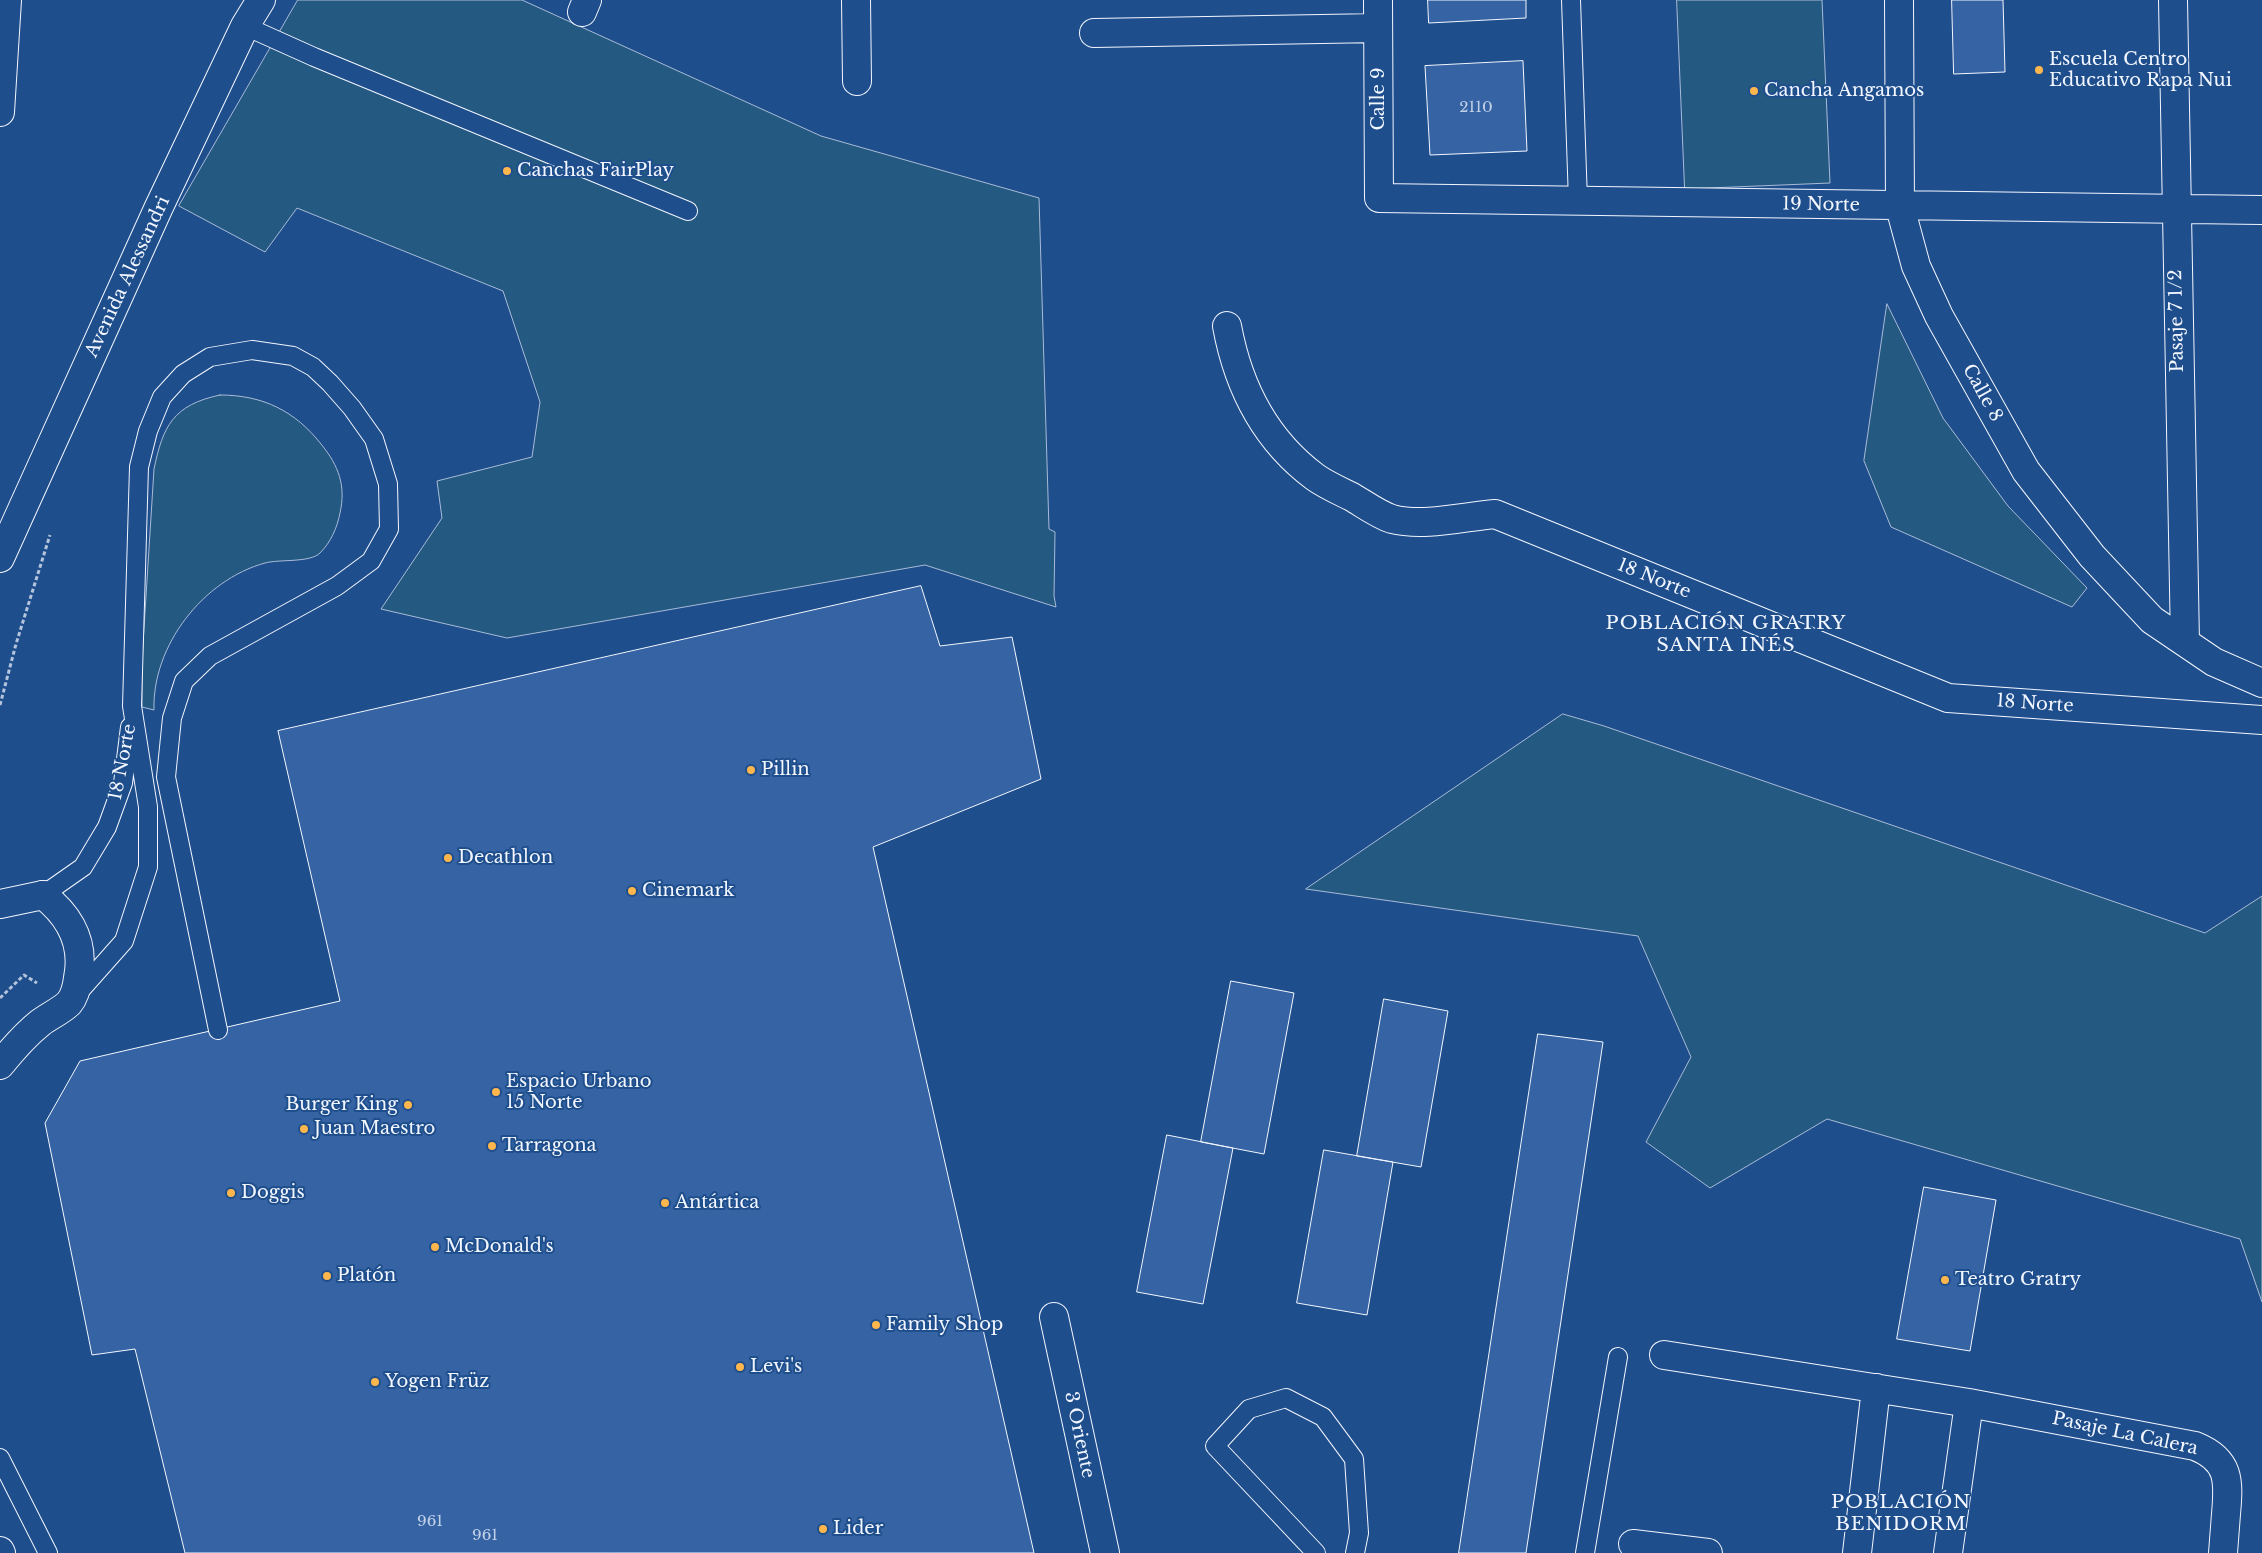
<!DOCTYPE html>
<meta charset="utf-8">
<style>
body{margin:0}
canvas{display:block;background:#1f4e8c}
</style>
<canvas width="2262" height="1553"></canvas>
<script>
const g = document.querySelector('canvas').getContext('2d');
g.lineJoin = 'round';
function paint(path, color) { g.fillStyle = color; g.fill(path, 'evenodd'); }
function trace(path, color, width, dash) { g.strokeStyle = color; g.lineWidth = width; g.lineCap = dash ? 'butt' : 'round'; g.setLineDash(dash || []); g.stroke(path); }
function write(font, color, halo, rows, align = 'center') {
  g.font = font + ' "Libre Baskerville",serif'; g.lineWidth = 4; g.setLineDash([]); g.textBaseline = 'middle'; g.strokeStyle = halo; g.fillStyle = color; for (const [text, x, y, turn = 0] of rows) {
    g.save(); g.translate(x, y); g.rotate((+turn || 0) * Math.PI / 180); g.textAlign = isNaN(turn) ? turn : align; if (halo) g.strokeText(text, 0, 0); g.fillText(text, 0, 0); g.restore();
  }
}
const green = new Path2D(`
 M298,0H522L821,136L1039,198L1049,529L1055,532L1054,596L1056,607L925,565L507,638L381,609L442,518L437,481L532,457L540,402L503,291L297,208L265,252L179,206Z
 M1677,0H1822L1830,183L1685,189Z
 M1887,304L1943,418L2008,506L2087,588L2072,607L1891,527L1864,461Z
 M220,395C263,395 295,411 321,444C339,466 346,486 340,513C337,528 331,542 320,553C310,563 279,559 265,563C203,580 152,646 154,710L142,707V660L154,469C163,426 173,405 220,395Z
 M1563,714L1604,726L2205,933L2262,896V1302L2240,1239L1827,1119L1710,1188L1646,1142L1691,1057L1638,936L1306,889Z`);
paint(green, '#245a82');
trace(green, '#a8bbd7', 1);
const building = new Path2D(`
 M1428,0H1526V18L1429,23Z
 M1952,0H2003L2005,72L1954,74Z
 M1523,61L1527,151L1430,155L1425,66Z
 M921,586L940,646L1012,637L1041,779L873,847L1034,1553H185L135,1349L92,1355L45,1123L80,1061L340,1001L278,731Z
 M1231,981L1294,993L1264,1154L1201,1142Z
 M1384,999L1448,1011L1421,1167L1357,1156Z
 M1538,1034L1603,1042L1526,1553H1459Z
 M1167,1135L1233,1148L1203,1304L1137,1292Z
 M1324,1150L1393,1162L1367,1315L1297,1303Z
 M1924,1187L1996,1200L1970,1351L1897,1339Z`);
paint(building, '#3563a3');
trace(building, '#f2f6ff', 1);
const lane = new Path2D(`
 M1571,0L1578,201
 M245,26L314,57L688,211
 M43,895L83,867L107,827L123,783L130,727
 M77,994L124,941L148,867V807L132,706L139,467L148,431L162,397L183,374L210,357L252,350L293,356L313,367L330,383L352,408L374,439L388,484L389,529L371,561L337,586L210,656L184,681L172,718L166,777L218,1030
 M0,1458L48,1553
 M1316,1553L1215,1446L1249,1409L1286,1398L1323,1417L1354,1459L1359,1533L1355,1553
 M1585,1553L1618,1357`);
const street = new Path2D(`
 M856,0L857,81
 M1378,0L1379,198L2262,210
 M1899,0L1900,207L1916,266L1939,316L2026,471L2092,556L2152,620L2214,662L2262,683
 M2173,0L2185,642
 M582,12L587,0
 M1094,33L1378,28
 M1227,326C1238,386 1264,439 1315,477C1326,485 1340,491 1352,497C1364,504 1379,515 1392,519C1424,527 1462,517 1495,514L1948,698L2262,720
 M1054,1317L1105,1553
 M1664,1355L1969,1403L2195,1446C2230,1460 2229,1481 2226,1514C2225,1527 2224,1540 2223,1553
 M1633,1544L1708,1553
 M1857,1553L1876,1388
 M1948,1553L1969,1403`);
const secondary = new Path2D(`
 M0,558L158,209L245,26L261,0
 M0,904L43,895`);
const primary = new Path2D(`
 M0,112L7,0
 M0,1065C12,1050 25,1035 40,1023C49,1016 61,1011 69,1003C74,997 77,986 78,978C85,943 70,916 43,895
 M0,1551L1,1553`);
trace(lane, '#f2f6ff', 20);
trace(street, '#f2f6ff', 30);
trace(secondary, '#f2f6ff', 30);
trace(primary, '#f2f6ff', 30);
trace(new Path2D(`
 M0,705L16,644L50,535
 M0,998L24,975L37,983`), '#b3c4dc', 3, [4, 2.5]);
trace(lane, '#1f4e8c', 18);
trace(street, '#1f4e8c', 28);
trace(secondary, '#1f4e8c', 28);
trace(primary, '#1f4e8c', 28);
for (const [x, y, r, color] of [
 [2039,70,5,"#ffb74d"],
 [1754,91,5,"#ffb74d"],
 [507,171,5,"#ffb74d"],
 [751,770,5,"#ffb74d"],
 [448,858,5,"#ffb74d"],
 [632,891,5,"#ffb74d"],
 [496,1092,5,"#ffb74d"],
 [408,1105,5,"#ffb74d"],
 [304,1129,5,"#ffb74d"],
 [492,1146,5,"#ffb74d"],
 [231,1193,5,"#ffb74d"],
 [665,1203,5,"#ffb74d"],
 [435,1247,5,"#ffb74d"],
 [327,1276,5,"#ffb74d"],
 [1945,1280,5,"#ffb74d"],
 [876,1325,5,"#ffb74d"],
 [740,1367,5,"#ffb74d"],
 [375,1382,5,"#ffb74d"],
 [823,1529,5,"#ffb74d"]
]) { const dot = new Path2D(); dot.arc(x, y, r, 0, 2 * Math.PI); g.fillStyle = color; g.fill(dot); trace(dot, '#1f4e8c', 2); }
write('15px', '#c3d1e8', null, [
 ["2110",1476,108],
 ["961",430,1522],
 ["961",485,1536]
]);
write('18px', '#f2f6ff', '#1f4e8c', [
 ["Escuela Centro",2049,60],
 ["Educativo Rapa Nui",2049,81],
 ["Cancha Angamos",1764,91],
 ["Canchas FairPlay",517,171],
 ["Pillin",761,770],
 ["Decathlon",458,858],
 ["Cinemark",642,891],
 ["Espacio Urbano",506,1082],
 ["15 Norte",506,1103],
 ["Burger King",398,1105,"right"],
 ["Juan Maestro",314,1129],
 ["Tarragona",502,1146],
 ["Doggis",241,1193],
 ["Antártica",675,1203],
 ["McDonald's",445,1247],
 ["Platón",337,1276],
 ["Teatro Gratry",1955,1280],
 ["Family Shop",886,1325],
 ["Levi's",750,1367],
 ["Yogen Früz",385,1382],
 ["Lider",833,1529]
], 'left');
write('18px', '#f2f6ff', '#1f4e8c', [
 ["Calle 9",1379,99,-90],
 ["19 Norte",1821,205,1],
 ["Avenida Alessandri",128,277,-65],
 ["Pasaje 7 1/2",2177,321,-91],
 ["Calle 8",1982,393,61],
 ["18 Norte",1654,579,22],
 ["18 Norte",2035,704,4],
 ["18 Norte",123,762,-79],
 ["Pasaje La Calera",2125,1434,12],
 ["3 Oriente",1079,1435,78]
]);
g.letterSpacing = '1px';
write('19px', '#f2f6ff', '#1f4e8c', [
 ["POBLACIÓN GRATRY",1726,624],
 ["SANTA INÉS",1726,646],
 ["POBLACIÓN",1901,1503],
 ["BENIDORM",1901,1525]
]);
g.letterSpacing = '0px';
</script>
